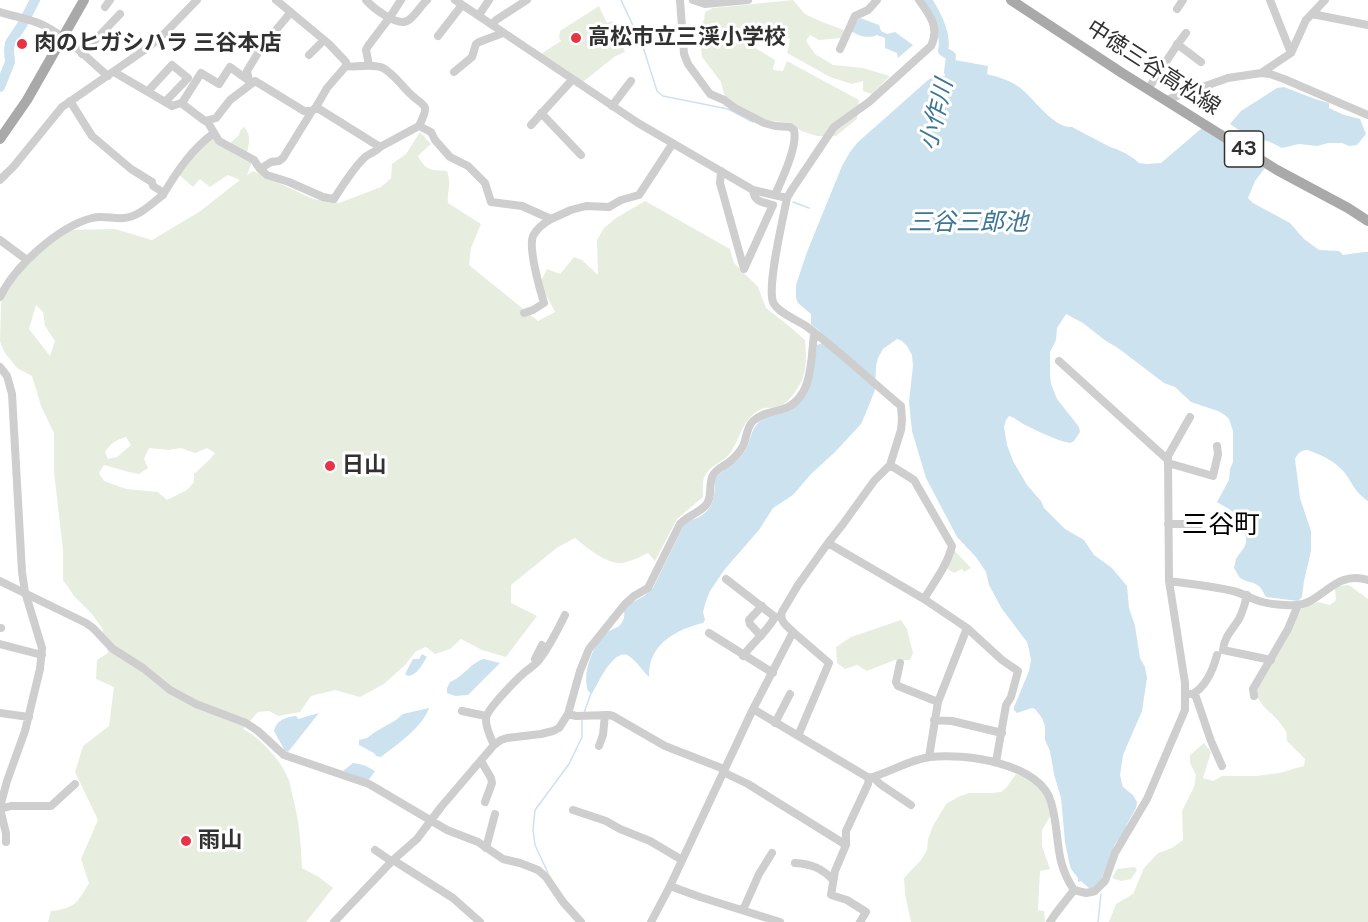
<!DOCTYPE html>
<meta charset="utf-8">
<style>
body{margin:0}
canvas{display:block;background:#fff}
</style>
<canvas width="1368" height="922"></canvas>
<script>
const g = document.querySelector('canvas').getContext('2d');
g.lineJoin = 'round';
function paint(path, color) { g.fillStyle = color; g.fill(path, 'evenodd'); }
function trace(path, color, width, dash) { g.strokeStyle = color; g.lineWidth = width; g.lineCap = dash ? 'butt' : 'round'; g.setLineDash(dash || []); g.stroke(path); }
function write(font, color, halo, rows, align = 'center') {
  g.font = font + ' Karla,"Noto Sans JP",sans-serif'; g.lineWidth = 6; g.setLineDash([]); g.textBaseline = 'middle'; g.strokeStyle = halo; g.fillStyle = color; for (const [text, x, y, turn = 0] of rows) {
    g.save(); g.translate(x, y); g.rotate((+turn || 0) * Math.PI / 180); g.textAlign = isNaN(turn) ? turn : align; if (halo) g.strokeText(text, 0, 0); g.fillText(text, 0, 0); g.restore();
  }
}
paint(new Path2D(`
 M793,0L805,14L822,22L844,30L841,38L819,40L810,35L806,41L815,54L833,65L863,68L890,76L872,94L863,91V81L852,84L830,77L787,53L790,39L785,37L775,41L753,33L747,43L775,60L773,70L783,71L787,61L859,100L857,119L836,136H817L801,131L790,123L764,120L725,98L721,82L702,57L699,31L704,20L705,12L713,8Z
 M599,6L607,23L612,21L625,52L614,57L583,82L541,54L561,41L559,38L560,31Z
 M244,127C252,135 249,146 246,156L252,162L247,175L253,171L313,199L339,203L381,187L391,178L392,164L406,154L420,132L431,144L418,156C426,171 431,170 447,171C452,185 447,189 448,203L481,224L471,248L469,265L538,321L555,312L540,283L547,269L560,274L574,257L582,260L598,275L597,240L604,228L616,218L645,201L730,249L734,263L758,287L766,308L789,326L805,340C807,363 807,378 792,396C788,401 782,406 777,407C766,409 766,405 755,413C741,423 739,443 728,456C720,463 708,467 704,478C702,483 703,491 703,497L677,519L655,561L648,553C640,557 630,562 621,563C606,564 586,547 575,538L558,547L511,585V603L537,616L506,657L482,650L461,639L450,649L435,654L426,647L416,651L405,665L384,684L360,697L335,690L311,696L300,712L278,716L269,711L258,712L243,729C259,737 280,759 287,776C290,781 291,788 292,794C299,818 301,843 302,868L319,877L333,888L306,922H48L51,911C74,909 78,902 89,883L81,859L98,820L75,772L83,746L109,726L114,687L96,679L97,660L108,653L102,628L92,614L74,596L63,580V550L54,472V433L41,406L32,376L17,368L5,353L0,342L1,304L7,287L21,267L68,230L115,229L152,240L199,212L240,180L228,175L210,187L200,179L193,187L178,174L189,159L214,136L226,147L239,135L240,131ZM36,305L43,312L45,326L55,341L50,356L29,329ZM126,437L131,445L117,457L108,459L105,452C111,443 116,440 126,437ZM149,448L168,450L181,448L195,453L207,448L215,453L209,460L194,474V482L187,490L167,500L158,492L126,489L104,481L99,473L104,465C116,468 127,472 139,474L148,468L144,459Z
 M954,550L971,568L964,572L962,569L954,573L946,568Z
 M1349,585L1368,599V922H1109L1116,904L1133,894L1144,868L1158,853L1172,848L1183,840L1182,811L1194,787L1196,775L1190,763V755L1204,743L1211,752L1203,778L1213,781L1222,776H1256L1279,773L1304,766L1305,759L1287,741L1286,731L1276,718L1263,706L1255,693L1298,610L1318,602L1330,605L1336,600L1335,589L1338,586Z
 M901,620L907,629L913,653L910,660H895L867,671L857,665L845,669L837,663L836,647L851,637Z
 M1016,774C1039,782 1045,792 1051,815L1042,830V846L1050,869L1040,871L1038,910L1044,911L1045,922H911L905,894L904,878L921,860L927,850L928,839L933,826L946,804L958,797L969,793H992L1001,792L1006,788Z
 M1135,867L1137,870L1131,879L1121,881L1112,878L1117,869Z`), '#e8eedf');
paint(new Path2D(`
 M860,18L879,25L881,31L887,34L895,32L913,45L898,58L897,53L885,48V38L877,35C869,39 858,36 851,31L856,21Z
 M949,59L988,66L987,74C998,77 1009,80 1019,87C1033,97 1054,129 1072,127L1110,147C1120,150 1132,156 1139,163L1146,164L1161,163L1202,128L1265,168L1255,181L1248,198L1253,203L1290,223L1304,239L1319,250L1339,251L1343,255C1352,254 1359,252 1368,252V501C1351,490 1352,478 1339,467C1331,459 1318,454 1308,450C1301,450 1298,453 1295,459L1300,498L1311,531V551L1304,581L1302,597L1298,601L1266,597C1257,579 1255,586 1240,578L1234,568C1235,565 1235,562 1236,559C1239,553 1245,549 1246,542C1247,533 1239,518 1233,512C1228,507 1222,506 1217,502L1229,480L1230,469L1233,462V431L1229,419L1225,415L1218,411L1191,402L1175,387L1164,383L1118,348L1106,341L1083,323L1066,314L1057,328L1056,340L1050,352V375L1051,384L1057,399L1079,427L1080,432L1074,441L1070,443C1055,440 1040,432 1025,425C1019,422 1016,418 1009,416L1006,420L1004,427L1007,445L1013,461L1027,485L1041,501L1044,508L1065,529L1084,540L1094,555L1112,568L1127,586L1129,608L1135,626L1140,658L1145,667L1147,678L1142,711L1123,755L1120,775L1122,784L1123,787L1133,795L1137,802L1136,808L1126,826V830L1115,844L1102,877V884L1099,887L1090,889L1081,881L1078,882V878L1071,869L1069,862L1065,842L1061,798L1054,774L1050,751L1045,740V726L1042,718L1035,709L1032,708L1017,713L1014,710V707L1029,671L1031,660L1029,650L1027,642L1002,609L989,585L986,572L976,557L957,537L926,478L912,431L909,402L913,366L912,355L907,346L902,341L897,339L883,349L878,358L876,366L875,390L865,415L861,424L835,452L811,474L793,495L773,508L759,530L725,569L710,591L706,601L703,612L705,620L703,623C685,627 663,637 654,654C650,661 649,669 649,677C643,671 636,661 629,656C614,647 598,683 592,694L588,691C582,673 592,647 605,634C610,629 617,629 621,624C624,620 625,615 624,611L628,605L644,596L653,588L684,525C688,521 691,520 697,518C714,510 715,496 715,479C724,468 737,463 745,451C751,442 750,430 759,422C766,415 776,417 785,412C813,399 813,373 817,345L822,343C825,332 819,331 811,324V314L798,303L796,298V285L807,252L842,166L850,152L857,143L928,80L934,76H945Z
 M1284,87L1315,99L1329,103V108L1344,115L1360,119L1366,134L1357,145L1349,146L1342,143H1328L1317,146L1299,144L1282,148L1268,141L1252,139L1230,124L1241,111L1277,88Z
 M422,654L427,657C422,665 417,675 408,676L405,674L413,659H419Z
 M484,659L500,663L468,695L455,696L447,693V688L450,682C463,677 473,661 484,659Z
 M429,708C423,727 396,745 381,757L376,756L374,753L359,745V740L367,738L375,732L396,720L403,714Z
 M319,713L288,752L285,751L274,731C276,720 286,717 296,716L298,719Z
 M353,763L364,765L375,771L368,781L343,771Z`), '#cce2ee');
trace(new Path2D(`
 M621,0L643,47L657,91L663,96L728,109L753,122
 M793,202L809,208
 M584,713L591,693
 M548,873L535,845L533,830L535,810L569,764L582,737V720
 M1098,922L1101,894`), '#cce2ee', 1.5);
trace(new Path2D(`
 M927,0C936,14 947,34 943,51L951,56L949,72
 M0,87L10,62L9,50L10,43L22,25L35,0`), '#cce2ee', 10);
trace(new Path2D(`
 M276,0L329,44L346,62V66L327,88L316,107
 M366,0C373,8 396,26 407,21C414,18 421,5 427,0
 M455,0L638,123L753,190L787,198
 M680,0L684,54L688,64L710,94L724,100L735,108L764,123L775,126L790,127L794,130C798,146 782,179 775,195
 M693,0L705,4L748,0
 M1270,0L1291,53
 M105,7L110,0
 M1177,9L1183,0
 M0,12C15,17 31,19 45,26C68,38 88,59 108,76
 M1312,14L1368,25
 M479,15L489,0
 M492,25L496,20L527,0
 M438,36L462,5
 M1177,44L1201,62
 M840,49L855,16L868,10L877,0
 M82,54L120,14
 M309,55L324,40
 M369,65L366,50L368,46L390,17L401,0
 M346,66C359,68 372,63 383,68C396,75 404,90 415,98C418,101 424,104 425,108C426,113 421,121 419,126
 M114,72L172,106L181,103L205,121L216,118L230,100L255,81L304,111H312L316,107L380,147L419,126L431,132L435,140L450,157L468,166L485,183L491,202L522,206L551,219L571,210L586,206L609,207L621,200L639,195L673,143
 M454,72L472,57L476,44L479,42L503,33
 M1261,73L1291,53L1306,20L1325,0
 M249,81L247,71L261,48L291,12
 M1148,89C1161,70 1172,51 1186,33
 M148,91L172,65L188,78L165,102
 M1166,100L1228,78L1261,73L1270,74L1284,79L1368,115
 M70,101L92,136L131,169L152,182L153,186L164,193C178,170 192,149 214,133
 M182,103L201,73L219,84L230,67L252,83
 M612,106L631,81
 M541,113L581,155
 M207,121L219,141L254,160L260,169L271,162L279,161L283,158L312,111
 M531,125L572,80
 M260,169L267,175L289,182L323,197L334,199C343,185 352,170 364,158C369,153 375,153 380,147
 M721,171L720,183L744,269L773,205C762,202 754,202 753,190
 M0,180L14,166L62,107L146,49L163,35L197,0
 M0,240L27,260
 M0,297C15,266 58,227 92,218C102,215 113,219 124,218C139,217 152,203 163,195
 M524,313L533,310L544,303C540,290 528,248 533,236C537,228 544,223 551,219
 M1059,361L1168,460L1169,581
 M0,367L7,376L12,394L22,572L25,592L42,648L40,669L25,731L7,781L0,807
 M1168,460V456L1190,417
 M1168,463L1213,476L1218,454L1217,446
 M890,465L914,480L952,546C947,566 934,582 924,599
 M1168,524H1189L1198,528
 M828,543L924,599L967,628L938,702L929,757
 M726,579L775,617L780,616
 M0,581L86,623L93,628L113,649L143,668L170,690L196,704L246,723L258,731L284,755L369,784L447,830L478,842L503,859L520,863L538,870L546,877L563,902L581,922
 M1247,595C1245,604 1243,611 1239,619C1233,629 1224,637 1223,650L1271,660
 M0,628H1
 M967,628L1002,660L1018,671L1011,697L1006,705L996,762
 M793,632L829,663L798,736
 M709,633L773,673
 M761,636L750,624L749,620L762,606
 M0,644L42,655
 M743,656C754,641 766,633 775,617
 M535,659L542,645
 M900,663L896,682L898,686L938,702
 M1186,694H1193L1196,697L1211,741L1222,766
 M1193,694C1206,686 1213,670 1217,655
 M1254,696L1253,689L1288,629L1298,605
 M753,709L869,778C889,773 908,760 930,757C964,753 1040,763 1051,802C1061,836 1053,859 1074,890
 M462,711L486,716
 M0,713L29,717
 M568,714L576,716L609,715L613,716L665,746L724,769
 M934,720L952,721L1002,733
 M775,723L790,694
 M494,745C491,738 485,727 486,718C487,709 517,679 525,672C530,668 535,665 539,660C550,646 557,631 565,615
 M599,746L603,735L605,715
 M481,761L491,778L492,783L485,802
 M723,772L748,784L846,845
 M873,777L880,784L911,805
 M0,809L11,806H51L75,784
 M0,809L6,833V842
 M573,810L606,821L620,829L650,841L682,860
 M486,848L495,814
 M375,850L391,861
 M393,860L453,898L480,922
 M795,863C811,864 822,868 833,880
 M670,886L700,897L780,922
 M743,910L759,874L772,853
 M334,922L393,860L417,839L441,807L494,745L501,740L507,738L541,734L553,731L559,728L568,714L580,671L589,649L625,604L634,596L648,588L680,524C687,516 699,513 706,505C713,497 708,484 713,475C717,469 722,467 728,463C733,459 740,452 743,446C747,438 746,428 753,421C761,413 772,413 783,409C813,399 811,360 814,333
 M651,922L670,886L753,709L793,632C787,626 779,621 782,612L798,585L828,543L843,524L874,481L890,465L901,430L902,420L901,406C869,379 839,351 806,326C797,320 777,312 773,302C767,285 783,219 787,198L791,191L834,127L869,102L931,46C940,28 930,15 919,0
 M860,922L866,912L847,900L831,895L835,871L846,845V831L868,784L869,778
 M1050,922L1056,913L1074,890L1086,893L1091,892L1095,891L1105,881L1115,853L1147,799L1185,710V683L1169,581C1190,584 1212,586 1233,591C1242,593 1250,598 1259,601C1268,604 1287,606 1296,605C1322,604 1334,569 1368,580`), '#cecece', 8);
trace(new Path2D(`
 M1011,0L1122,73L1277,170L1348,208L1368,221
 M0,139L27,100L84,0`), '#a9a9a9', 10);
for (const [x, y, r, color] of [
 [576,38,6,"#e83346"],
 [22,44,6,"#e83346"],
 [330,466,6,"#e83346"],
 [186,841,6,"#e83346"]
]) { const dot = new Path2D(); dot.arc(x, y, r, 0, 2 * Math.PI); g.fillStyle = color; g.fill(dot); trace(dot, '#fff', 2); }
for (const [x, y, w] of [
 [1244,149,39]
]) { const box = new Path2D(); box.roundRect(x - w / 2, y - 18, w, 36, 4.5); g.fillStyle = '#fff'; g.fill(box); trace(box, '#313131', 1.5); }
write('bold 21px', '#313131', null, [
 ["43",1244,149]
]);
write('bold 22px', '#313131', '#fff', [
 ["高松市立三渓小学校",588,38],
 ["肉のヒガシハラ 三谷本店",34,44],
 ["日山",342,466],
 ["雨山",198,841]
], 'left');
write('22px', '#313131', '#fff', [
 ["中徳三谷高松線",1153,68,33]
]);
write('italic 24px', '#3d7696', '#fff', [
 ["小作川",937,115,-76],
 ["三谷三郎池",968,223]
]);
write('26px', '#000', '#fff', [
 ["三谷町",1221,526]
]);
</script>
